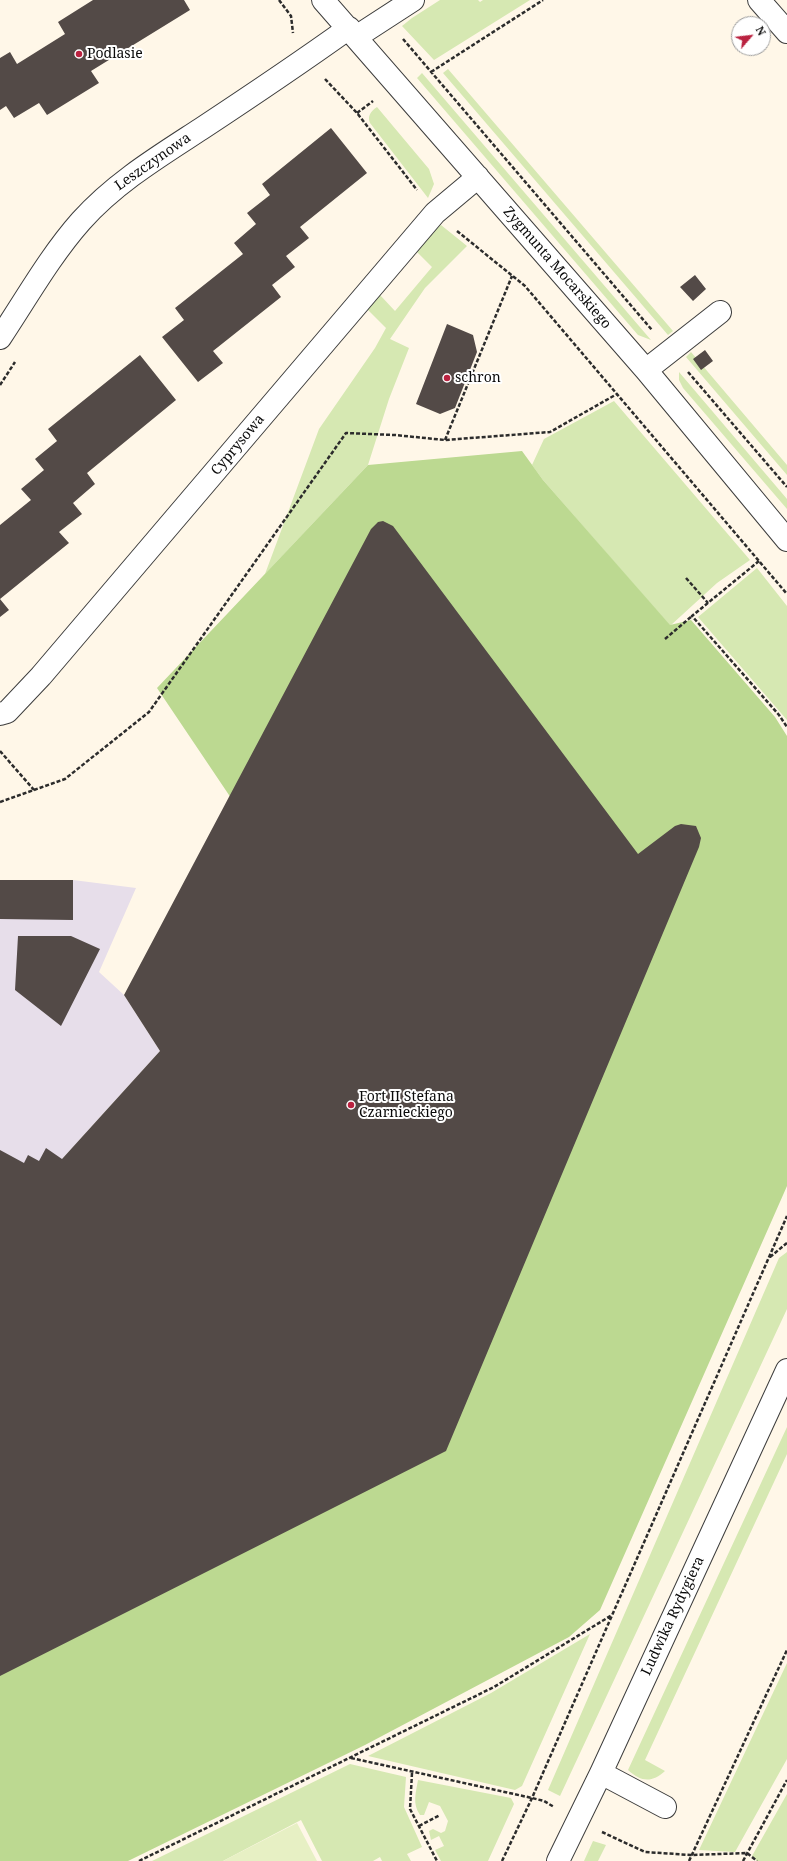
<!DOCTYPE html>
<style>
body{margin:0}
#map{position:relative;width:787px;height:1861px;overflow:hidden;background:#fff7e8;font-family:"Noto Serif",serif}
canvas{display:block}
.north{position:absolute;left:731px;top:16px;width:40px;height:40px;box-sizing:border-box;background:#fff;border:1px solid #9d9d9d;border-radius:50%;rotate:62deg;font-size:11px;font-weight:700;line-height:16px;text-align:center;color:#0a0a0a}
.north::after{content:'';display:block;margin:auto;width:14px;height:18px;background:#ba2240;clip-path:polygon(50% 0,100% 100%,50% 72%,0 100%)}
</style>
<div id="map">
<canvas width="787" height="1861"></canvas>
<div class="north">N</div>
</div>
<script>
const g = document.querySelector('canvas').getContext('2d');
g.lineJoin = 'round';
function paint(path, color) { g.fillStyle = color; g.fill(path, 'evenodd'); }
function trace(path, color, width, dash) { g.strokeStyle = color; g.lineWidth = width; g.lineCap = dash ? 'butt' : 'round'; g.setLineDash(dash || []); g.stroke(path); }
function write(font, color, halo, rows, align = 'center') {
  g.font = font + ' "Noto Serif",serif'; g.lineWidth = 4; g.setLineDash([]); g.textBaseline = 'middle'; g.strokeStyle = halo; g.fillStyle = color; for (const [text, x, y, turn = 0] of rows) {
    g.save(); g.translate(x, y); g.rotate((+turn || 0) * Math.PI / 180); g.textAlign = isNaN(turn) ? turn : align; if (halo) g.strokeText(text, 0, 0); g.fillText(text, 0, 0); g.restore();
  }
}
paint(new Path2D(`
 M0,880H73L136,888L99,972L124,995L160,1051L62,1159L0,1184Z`), '#e7deea');
paint(new Path2D(`
 M440,0H478L480,2L483,0H530L434,60L402,26L412,18Z
 M448,69L673,331L668,335L443,73Z
 M422,73L651,340L638,335L417,78Z
 M377,107L429,169L434,184L428,198L370,123C367,116 371,111 377,107Z
 M441,225L467,246L425,288L390,339L409,348L389,399L368,465L265,574L319,429L375,348L386,328L367,309L380,295L395,311L432,267L417,252L431,233Z
 M691,352L787,465V475L686,357Z
 M679,372L787,499V509L683,388L679,380Z
 M614,401L750,560L717,583L670,626L543,480L532,465L544,439Z
 M757,568L787,606V720L698,617Z
 M787,1252V1309L560,1796L548,1790L779,1258Z
 M787,1427V1454L645,1760L665,1771C652,1783 641,1782 628,1770Z
 M590,1634L522,1786L515,1790L368,1756L491,1693Z
 M787,1663V1759L735,1852L699,1850Z
 M350,1764L406,1777L404,1807L422,1847L407,1854L411,1861H382L380,1857L373,1861H322L301,1820L223,1861H152Z
 M418,1780L511,1798L514,1804L488,1861H441L435,1850L444,1846L439,1836L431,1840L429,1831L433,1829L441,1833L445,1831L448,1821L440,1806L429,1802L424,1815H420C412,1804 416,1792 418,1780Z
 M787,1794V1861H757L752,1856Z
 M593,1841L606,1845L598,1861H584Z`), '#d6e8b2');
paint(new Path2D(`
 M522,451L543,480L670,625L691,620L775,717L787,736V1186L600,1610L569,1637L365,1745L128,1861H0V1200L153,1189L231,798L157,688L368,465Z`), '#bcd991');
paint(new Path2D(`
 M297,1823L317,1861H223Z`), '#e7f0c4');
paint(new Path2D(`
 M93,0H184L190,10L91,71L99,83L47,115L39,103L14,118L6,106L0,110V58L10,52L17,64L65,34L58,22Z
 M331,128L367,173L300,227L309,238L286,256L295,267L272,285L281,297L213,351L223,363L198,382L162,337L184,320L175,308L243,254L234,243L256,224L247,213L270,195L262,184Z
 M695,275L706,289L693,301L680,287Z
 M447,324L473,335L477,352L455,408L440,414L416,404Z
 M705,350L713,361L701,370L693,359Z
 M140,355L176,400L87,473L95,484L73,503L82,514L59,532L69,543L0,599L9,610L0,617V525L31,500L21,489L44,470L35,459L57,441L48,429Z
 M383,521L393,526L638,854L675,826L681,824L696,826L701,838L699,847L446,1451L0,1676V1150L24,1163L28,1155L39,1161L46,1148L62,1159L160,1051L124,995L371,529L378,522Z
 M0,880H73V920L0,919Z
 M18,936H71L100,949L61,1026L15,990Z`), '#534a47');
const minor = new Path2D(`
 M323,0L646,370L787,540
 M759,0L787,32
 M356,37L413,0
 M0,338C26,299 50,256 81,221C115,183 158,157 201,129C251,96 300,63 349,28
 M646,370L720,312
 M0,714L7,712L41,676L435,213L478,177
 M601,1773L665,1807
 M558,1861L601,1773L787,1370`);
trace(minor, '#3d3d3d', 24);
trace(new Path2D(`
 M279,0L291,16L293,33
 M403,39L652,330
 M431,72L543,0
 M325,79L357,113L417,190
 M357,113L373,101
 M457,231L525,286L787,594
 M688,372L787,487
 M0,385L15,362
 M445,440L512,276
 M759,561L692,616L779,715L787,727
 M686,578L708,603
 M665,639L692,616
 M0,751L34,790
 M0,802L65,779L149,712L346,433L395,435L445,440L550,432L617,394
 M770,1257L787,1243
 M351,1758L532,1798L544,1801L554,1807
 M412,1773L410,1809L437,1861
 M419,1826L440,1815
 M602,1832L645,1852L691,1855L747,1853L757,1861
 M139,1861L494,1687L612,1615
 M502,1861L532,1798L787,1216
 M689,1861L787,1650
 M743,1861L787,1780`), '#2c2c2c', 2.5, [4, 2]);
trace(minor, '#fff', 22);
for (const [x, y, r, color] of [
 [79,54,4,"#ba2240"],
 [447,378,4,"#ba2240"],
 [351,1105,4,"#ba2240"]
]) { const dot = new Path2D(); dot.arc(x, y, r, 0, 2 * Math.PI); g.fillStyle = color; g.fill(dot); trace(dot, '#fff', 1.5); }
write('14px', '#0a0a0a', '#fff', [
 ["Podlasie",87,54],
 ["schron",455,378],
 ["Fort II Stefana",359,1097],
 ["Czarnieckiego",359,1113]
], 'left');
write('14px', '#0a0a0a', '#fff', [
 ["Leszczynowa",153,162,-35],
 ["Zygmunta Mocarskiego",557,268,49],
 ["Cyprysowa",238,445,-50],
 ["Ludwika Rydygiera",673,1616,-65]
]);
</script>
